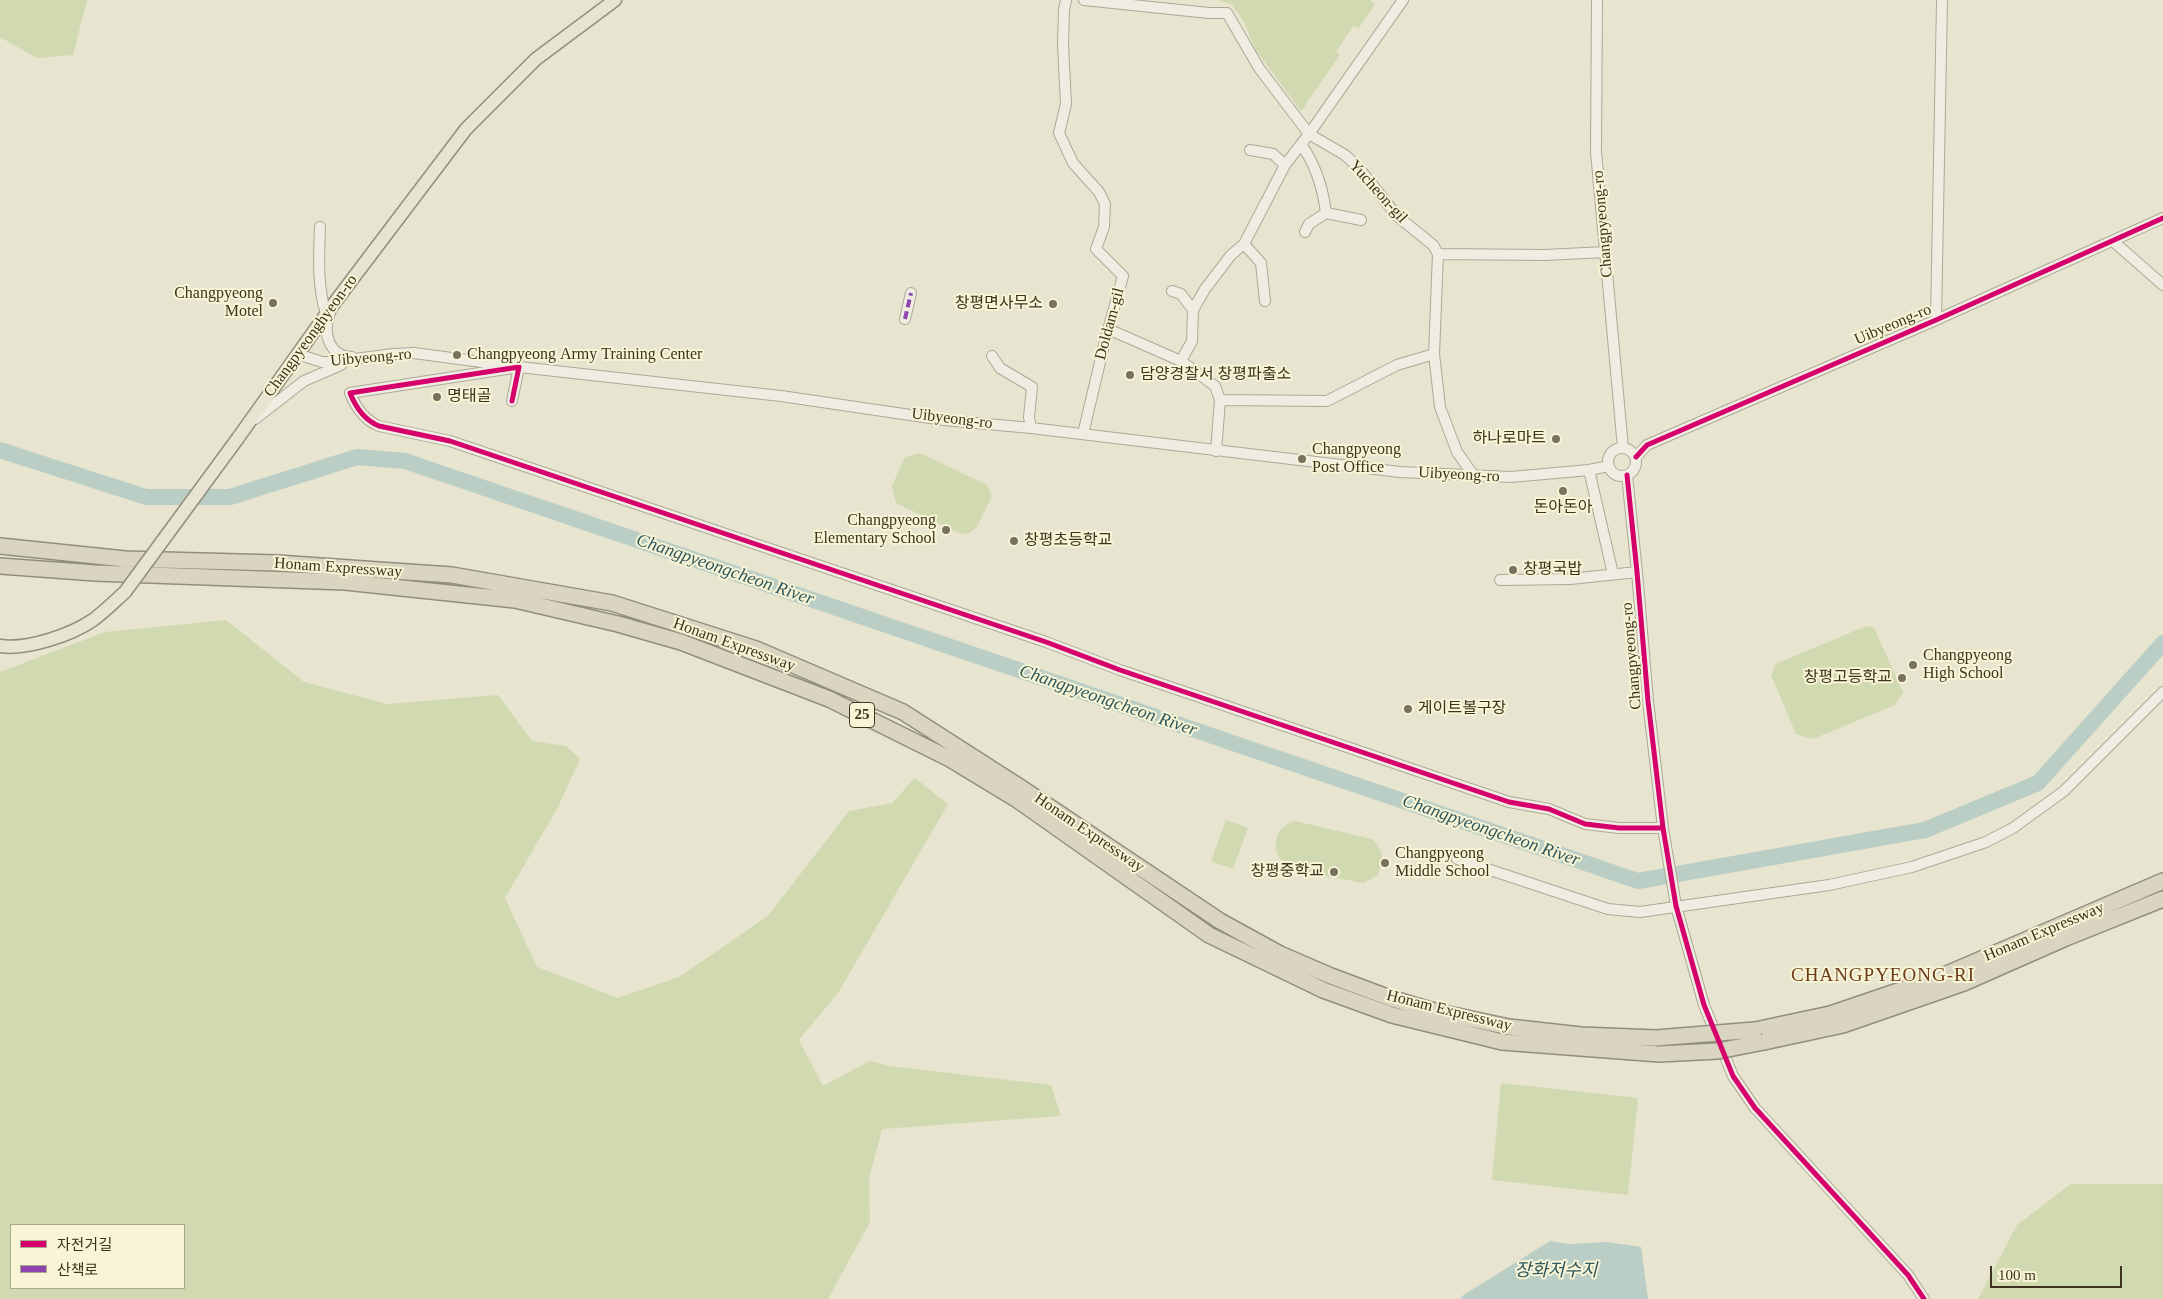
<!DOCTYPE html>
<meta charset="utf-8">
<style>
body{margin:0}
#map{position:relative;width:2163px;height:1299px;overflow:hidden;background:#e7e4cf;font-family:"Times New Roman","Noto Sans KR",serif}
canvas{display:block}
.legend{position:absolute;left:10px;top:1224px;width:175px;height:65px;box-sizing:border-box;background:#f8f4d6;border:1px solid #ada78d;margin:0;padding:6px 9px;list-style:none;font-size:15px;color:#3d331f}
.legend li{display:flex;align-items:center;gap:10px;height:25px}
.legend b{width:25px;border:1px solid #ada78d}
.scale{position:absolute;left:1990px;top:1266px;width:132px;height:22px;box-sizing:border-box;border:2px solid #3d331f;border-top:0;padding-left:6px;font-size:15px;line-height:18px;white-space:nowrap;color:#3d331f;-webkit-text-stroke:4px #f8f4d6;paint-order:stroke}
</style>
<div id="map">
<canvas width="2163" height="1299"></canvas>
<ul class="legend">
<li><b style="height:6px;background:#d6006c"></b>자전거길</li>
<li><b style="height:6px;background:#8e44ad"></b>산책로</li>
</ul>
<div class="scale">100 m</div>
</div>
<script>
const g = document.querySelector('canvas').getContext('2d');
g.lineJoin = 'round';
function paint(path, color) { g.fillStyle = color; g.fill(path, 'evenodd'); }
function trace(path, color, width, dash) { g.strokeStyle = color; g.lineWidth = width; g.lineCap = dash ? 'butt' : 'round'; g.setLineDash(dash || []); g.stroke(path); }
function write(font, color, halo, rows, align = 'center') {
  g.font = font + ' "Times New Roman","Noto Sans KR",serif'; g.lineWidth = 4; g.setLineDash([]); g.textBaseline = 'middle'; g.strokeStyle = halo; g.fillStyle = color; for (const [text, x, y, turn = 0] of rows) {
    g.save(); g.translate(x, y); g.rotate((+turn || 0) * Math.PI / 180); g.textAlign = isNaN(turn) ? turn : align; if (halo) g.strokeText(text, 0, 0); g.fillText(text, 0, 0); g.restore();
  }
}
paint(new Path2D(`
 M0,0H87L73,55L37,58L0,37Z
 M1218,0H1370L1375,4L1359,28L1353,26L1336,52L1340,55L1301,111L1255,49L1244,22L1232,5Z
 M920,453L987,485L992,496L977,527L969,533L961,534L896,503L892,486L905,457Z
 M226,620L304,682L387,704L498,695L532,741L566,746L580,759L557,809L505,898L537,967L618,998L679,977L768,916L849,811L892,803L915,778L948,804L838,993L799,1040L823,1086L870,1061L889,1066L1051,1085L1061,1116L882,1129L869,1179L870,1222L828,1299H0V672L105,632ZM11,1225H184V1288H11Z
 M1866,626L1874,628L1903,692L1895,705L1813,739L1796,734L1771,675L1776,664Z
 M1226,820L1248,828L1233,869L1211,861Z
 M1295,821L1372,839C1385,852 1383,858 1378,875L1364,883C1345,879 1294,873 1281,860C1277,856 1275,848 1276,842C1277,830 1284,825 1295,821Z
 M1501,1083L1638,1098L1628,1195L1492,1180Z
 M2071,1184H2163V1299H1978L2017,1225Z`), '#d1d9b1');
paint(new Path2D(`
 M1550,1241L1569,1244L1607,1242L1641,1247L1648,1299H1461L1462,1296Z`), '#bacec5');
trace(new Path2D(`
 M0,450L146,497H230L357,457L405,461L1638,881L1925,830L2038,783L2163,643`), '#bacec5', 16);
const minor = new Path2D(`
 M1066,0L1064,10L1063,45L1066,104L1059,133L1073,163L1099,192L1105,204L1104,227L1096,249L1123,276L1105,341L1083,434
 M1084,0L1209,13H1227L1259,68L1309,134L1285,165L1244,244L1261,263L1265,301
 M1403,0L1309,134L1345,155L1359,168L1397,216L1433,245L1438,254L1545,255L1606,252
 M1597,0L1596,152L1623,448
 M1301,144C1315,164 1323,188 1326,213L1309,224L1305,232
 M1250,150L1273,154L1285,165
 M1326,213L1361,220
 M320,227C319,256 317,285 326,314
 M2114,242L2163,285
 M1172,291L1181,294L1193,310
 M330,313C322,332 329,357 352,357
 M905,319L911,293
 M1936,320L1942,0
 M1108,329L1181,361
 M297,354L322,362H332L393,354L414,353L519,367L781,396L944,420L1031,428L1400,472L1511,477L1589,470L1609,466
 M1434,354L1438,254
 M992,356L1000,368L1032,387L1029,417L1031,428
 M1220,400L1327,401L1397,365L1434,354L1440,407L1457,452L1474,476
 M512,401L519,367L350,393C356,408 364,420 379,426L450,441L1046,642L1120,670L1509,802L1549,809L1585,824L1619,828H1663
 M255,419L304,381L341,365
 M1608 462a14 14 0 1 1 28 0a14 14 0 1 1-28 0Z
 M1216,451L1220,400L1215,386L1181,361L1192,341L1193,310L1205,289L1231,255L1244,244
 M1636,457L1647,445L1936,320L2163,218
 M1589,470L1613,574
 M1627,475L1637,572L1648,701L1663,828L1676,906L1704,1005L1733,1076L1755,1108L1908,1275L1924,1299
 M1500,580L1570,579L1637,572
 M1457,859L1608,909L1640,912L1829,885L1912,867L1986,842L2013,828L2064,791L2163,692`);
const major = new Path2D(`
 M238,438L332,306L466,129L536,59L615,0
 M0,646C27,650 71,635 93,620C104,612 115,601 125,592`);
const highway = new Path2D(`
 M0,546L125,559L277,563L452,575L612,603L756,649L903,712L1020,787L1220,921L1280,954L1331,976L1390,998L1434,1011L1509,1027L1581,1035L1656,1038
 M0,566L95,573L345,582L515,600L618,624L681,642L829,699L950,759L1016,799L1209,935L1323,990L1392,1015L1502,1042L1659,1054
 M1755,1030L1830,1014L1942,976L2163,881
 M1764,1042L1843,1025L1964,983L2066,938L2163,899`);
trace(minor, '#aca998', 12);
trace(major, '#928e7f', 15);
trace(highway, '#928e7f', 18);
trace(minor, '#efede1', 10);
trace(major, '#e7e4d2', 12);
trace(highway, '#dad5c0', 15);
const majorBridge = new Path2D(`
 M125,592L238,438`);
const highwayBridge = new Path2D(`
 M1656,1038L1755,1030
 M1659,1054L1718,1051L1764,1042`);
trace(majorBridge, '#928e7f', 15, []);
trace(highwayBridge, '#928e7f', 18, []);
trace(majorBridge, '#e7e4d2', 12);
trace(highwayBridge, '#dad5c0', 15);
trace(new Path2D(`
 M905,319L911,293`), '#8e44ad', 4, [8, 4]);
trace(new Path2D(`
 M512,401L519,367L350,393C356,408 364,420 379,426L450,441L1046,642L1120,670L1509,802L1549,809L1585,824L1619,828H1663
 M1636,457L1647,445L1936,320L2163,218
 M1627,475L1637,572L1648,701L1663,828L1676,906L1704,1005L1733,1076L1755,1108L1908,1275L1924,1299`), '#d6006c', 5);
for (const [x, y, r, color] of [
 [273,303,5,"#78715d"],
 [1053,304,5,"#78715d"],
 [457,355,5,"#78715d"],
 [1130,375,5,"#78715d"],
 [437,397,5,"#78715d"],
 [1556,439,5,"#78715d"],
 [1302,459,5,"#78715d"],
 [1563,491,5,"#78715d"],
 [946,530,5,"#78715d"],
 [1014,541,5,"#78715d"],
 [1513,570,5,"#78715d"],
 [1913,665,5,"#78715d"],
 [1902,678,5,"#78715d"],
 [1408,709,5,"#78715d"],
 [1385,863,5,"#78715d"],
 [1334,872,5,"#78715d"]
]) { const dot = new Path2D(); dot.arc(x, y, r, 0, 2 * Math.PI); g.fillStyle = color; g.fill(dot); trace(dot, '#f8f4d6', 2); }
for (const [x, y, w] of [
 [862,715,25]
]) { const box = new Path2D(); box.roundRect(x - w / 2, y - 12.5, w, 25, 4); g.fillStyle = '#f8f4d6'; g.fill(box); trace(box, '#3d331f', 1); }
write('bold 15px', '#3d331f', null, [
 ["25",862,715]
]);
write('16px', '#3d331f', '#f8f4d6', [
 ["Yucheon-gil",1378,192,48],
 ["Changpyeong-ro",1603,224,-95],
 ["Doldam-gil",1110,324,-75],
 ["Uibyeong-ro",1893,325,-23],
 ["Changpyeonghyeon-ro",311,336,-54],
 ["Uibyeong-ro",371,358,-5],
 ["Uibyeong-ro",952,419,7],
 ["Uibyeong-ro",1459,475,3],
 ["Honam Expressway",338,568,4],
 ["Honam Expressway",734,645,20],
 ["Changpyeong-ro",1632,656,-95],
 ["Honam Expressway",1089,833,34],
 ["Honam Expressway",2044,932,-23],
 ["Honam Expressway",1449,1011,14]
]);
write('16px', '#3d331f', '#f8f4d6', [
 ["Changpyeong",263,294,"right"],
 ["Motel",263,312,"right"],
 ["창평면사무소",1043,304,"right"],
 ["Changpyeong Army Training Center",467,355],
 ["담양경찰서 창평파출소",1140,375],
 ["명태골",447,397],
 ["하나로마트",1546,439,"right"],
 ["Changpyeong",1312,450],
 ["Post Office",1312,468],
 ["돈아돈아",1563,508,"center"],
 ["Changpyeong",936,521,"right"],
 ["Elementary School",936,539,"right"],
 ["창평초등학교",1024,541],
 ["창평국밥",1523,570],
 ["Changpyeong",1923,656],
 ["High School",1923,674],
 ["창평고등학교",1892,678,"right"],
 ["게이트볼구장",1418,709],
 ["Changpyeong",1395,854],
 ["Middle School",1395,872],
 ["창평중학교",1324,872,"right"]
], 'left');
write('italic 18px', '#2d575d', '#f8f4d6', [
 ["Changpyeongcheon River",725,570,19],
 ["Changpyeongcheon River",1108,701,19],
 ["Changpyeongcheon River",1491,831,19],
 ["장화저수지",1556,1271]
]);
g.letterSpacing = '1px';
write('19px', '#6c3c1b', '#f8f4d6', [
 ["CHANGPYEONG-RI",1883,976]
]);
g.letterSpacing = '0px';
</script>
